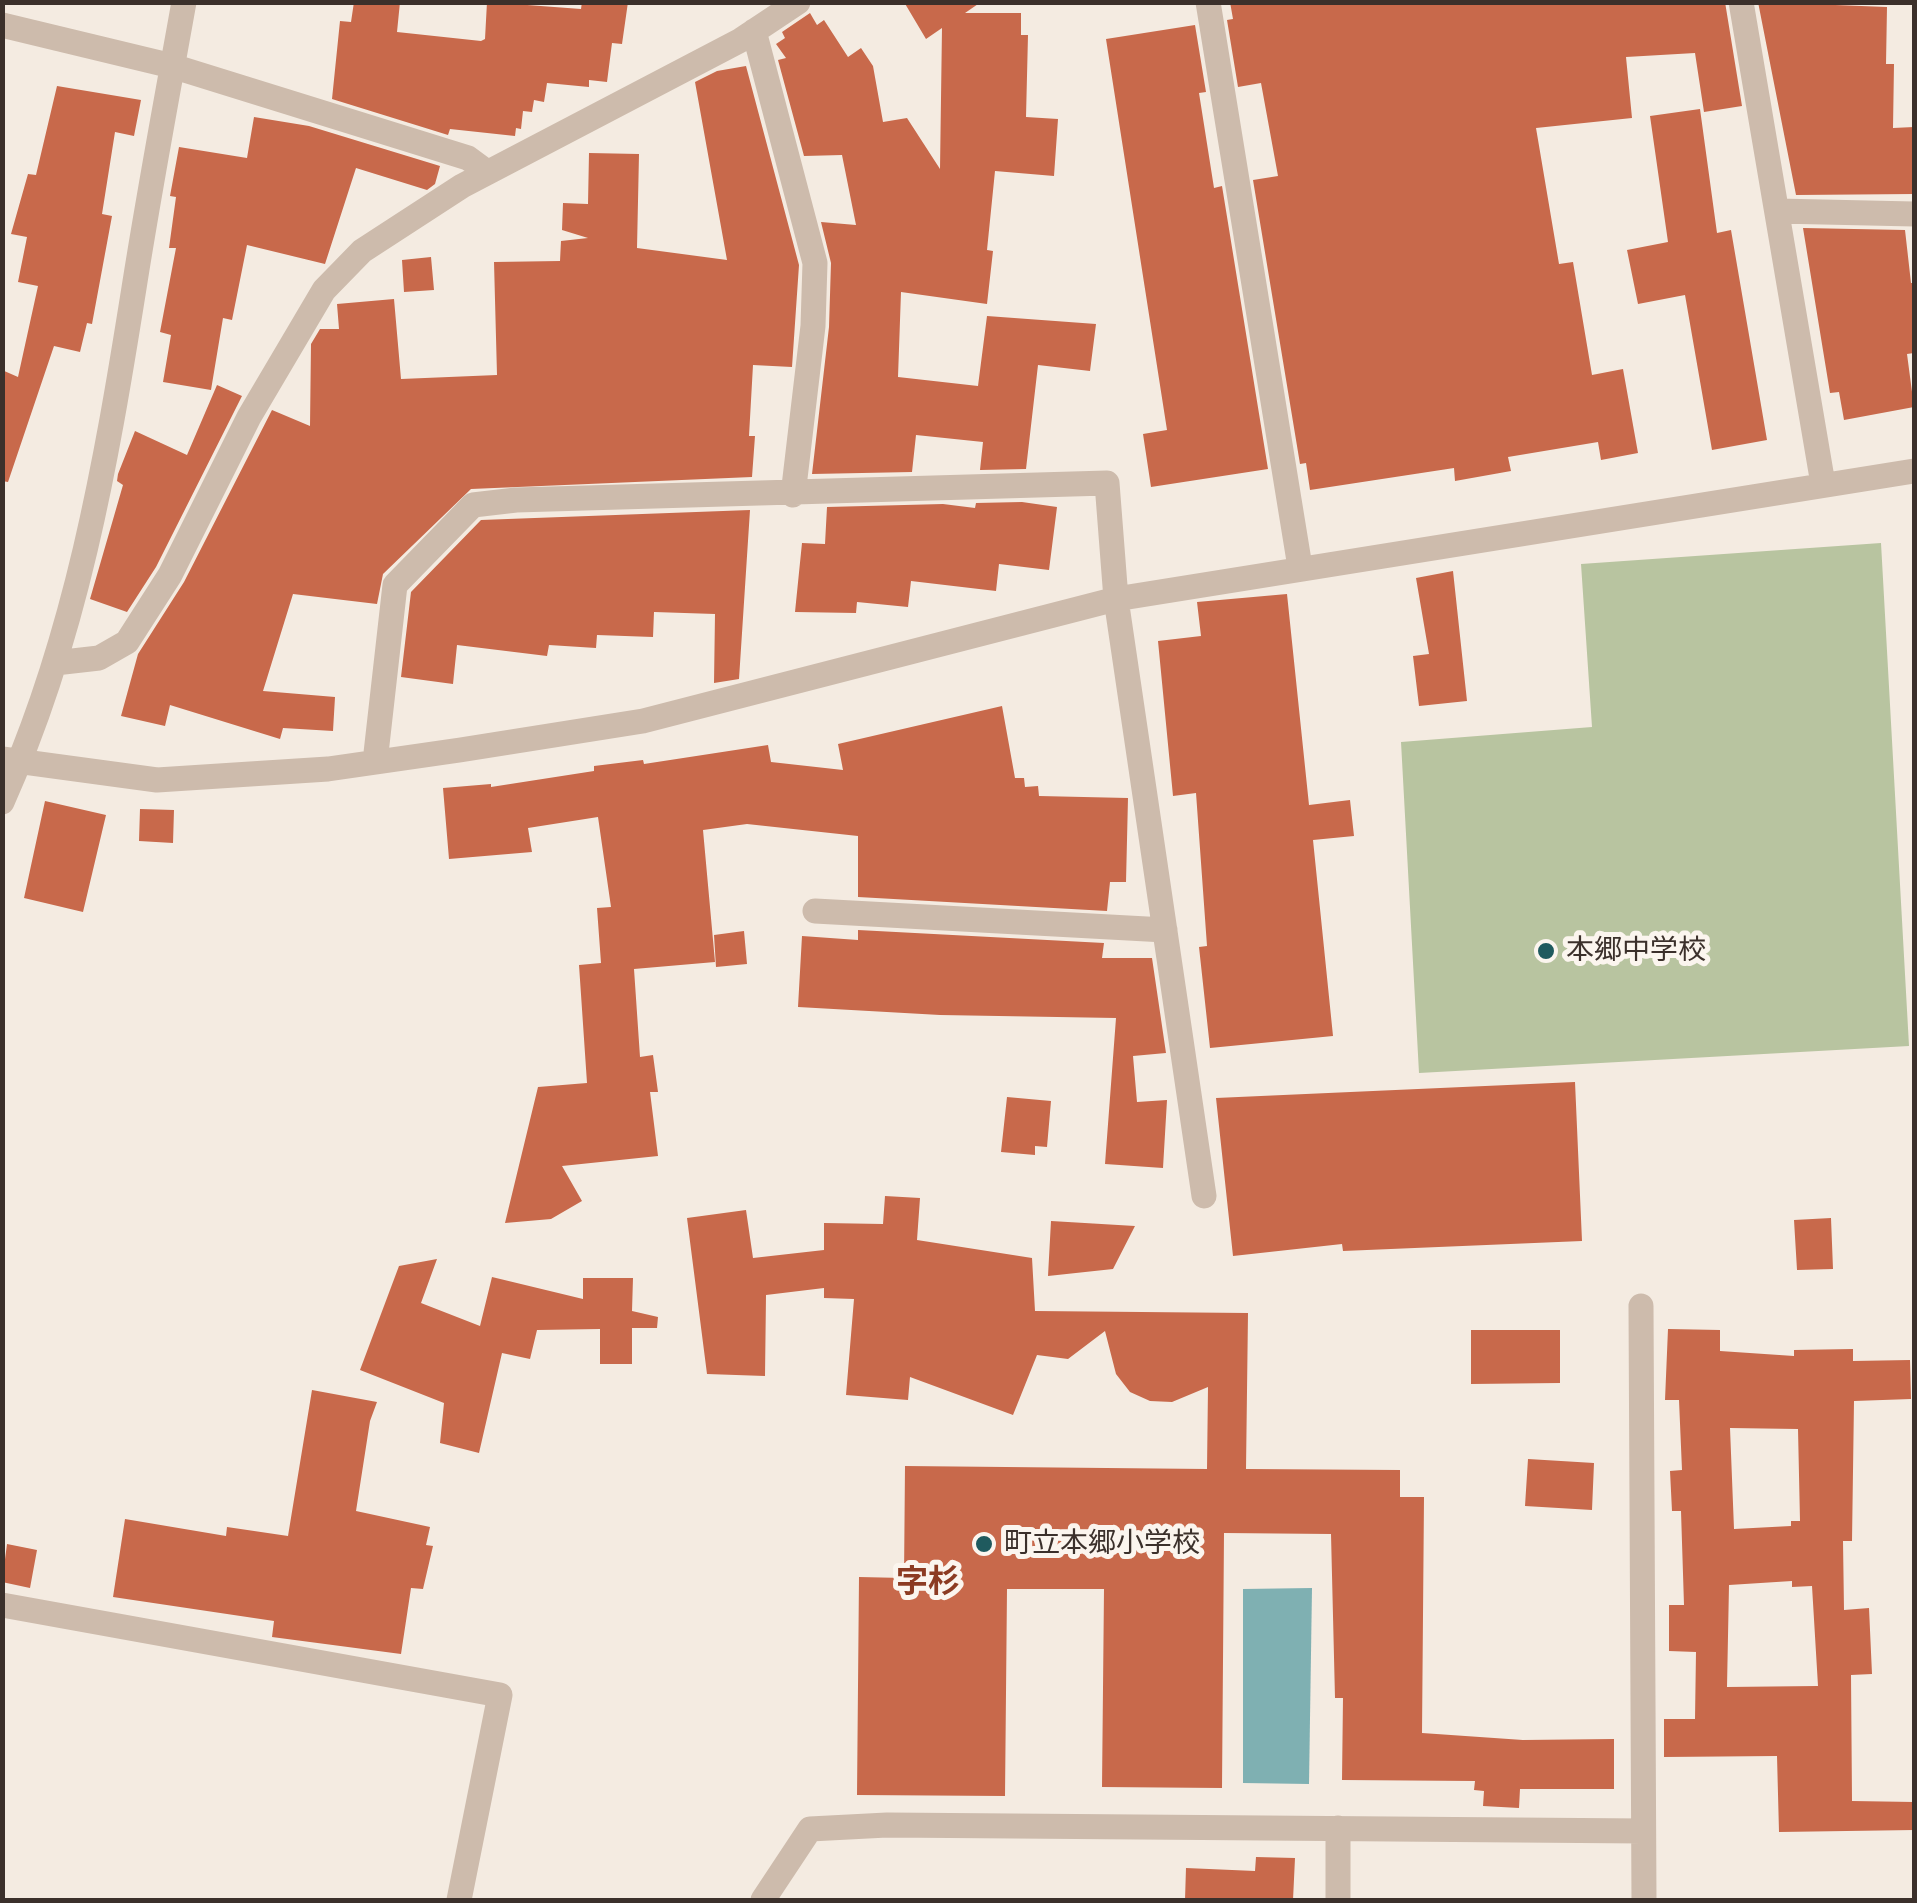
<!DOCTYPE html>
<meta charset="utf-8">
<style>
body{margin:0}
#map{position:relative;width:1917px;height:1903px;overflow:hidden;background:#f4ebe1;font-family:"PT Sans Narrow",sans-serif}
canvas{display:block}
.frame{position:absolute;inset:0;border:5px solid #3b302b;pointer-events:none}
</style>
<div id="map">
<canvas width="1917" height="1903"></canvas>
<div class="frame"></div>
</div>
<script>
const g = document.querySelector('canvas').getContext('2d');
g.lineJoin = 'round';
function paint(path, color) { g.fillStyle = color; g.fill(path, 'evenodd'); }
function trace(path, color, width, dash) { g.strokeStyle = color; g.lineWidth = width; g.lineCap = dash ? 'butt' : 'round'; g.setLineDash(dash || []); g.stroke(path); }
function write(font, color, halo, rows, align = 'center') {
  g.font = font + ' "PT Sans Narrow","Noto Sans JP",sans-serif'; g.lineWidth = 10; g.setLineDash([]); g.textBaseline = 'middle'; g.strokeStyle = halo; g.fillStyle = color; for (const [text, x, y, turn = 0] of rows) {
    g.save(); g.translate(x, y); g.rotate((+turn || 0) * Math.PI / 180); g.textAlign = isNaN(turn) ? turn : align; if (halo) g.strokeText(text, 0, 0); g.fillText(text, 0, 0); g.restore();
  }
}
paint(new Path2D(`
 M1881,543L1909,1046L1419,1073L1401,742L1592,727L1581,564Z`), '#b8c4a0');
paint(new Path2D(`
 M1312,1588L1309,1784L1243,1783V1589Z`), '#7fb0b2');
paint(new Path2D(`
 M354,2H400L397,32L481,41L485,39L487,2L581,9L582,2H628L622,44L612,43L607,82L589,80V87L547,83L544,102L534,100L532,112L523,111L521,129L516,128L515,136L450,129L448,135L332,99L340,21L351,22Z
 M904,2H981L965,13H1021V35H1028L1026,117L1058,119L1054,176L995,171L987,250L993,251L987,304L901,292L898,377L978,386L987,316L1096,324L1090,371L1038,365L1026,469L980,470L983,442L916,435L912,472L812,474L829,327L831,263L821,222L856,225L842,155L804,156L778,60L786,58L776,44L785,38L782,32L810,13L817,25L824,20L848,57L861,48L873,66L883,122L907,118L940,169L942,28L926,39Z
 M1230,2H1725L1742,106L1704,112L1695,53L1626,57L1632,118L1536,128L1559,264L1573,262L1592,375L1623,369L1638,453L1601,460L1598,442L1508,457L1511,471L1455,481L1454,468L1310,490L1306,463L1300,464L1253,180L1278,176L1261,83L1238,87L1227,20L1233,19Z
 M1758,2L1887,7L1886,64H1894L1893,128L1914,127V194L1796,195Z
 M1195,25L1206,92L1199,93L1214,188L1222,186L1268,469L1151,487L1143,434L1167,430L1106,39Z
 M746,66L799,265L792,367L753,365L749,436H755L752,477L471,489L383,574L377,604L293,594L263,691L335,697L333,731L283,728L280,739L170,705L165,726L121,716L138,654L184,582L272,410L310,426L311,344L320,329H339L337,304L394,299L401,379L497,375L494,262L560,261L561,241L588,238L562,230L563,203L588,204L589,153L639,154L637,248L727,260L695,82L717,71Z
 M57,86L141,100L134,136L115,132L102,214L112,216L92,324L87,323L80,352L54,346L8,482L2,481V370L18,377L38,286L18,282L27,237L11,234L28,174L36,175Z
 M1700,109L1717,233L1731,230L1767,440L1712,450L1685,295L1638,304L1627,250L1668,242L1650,116Z
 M254,117L309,126L440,166L435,184L427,190L356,168L325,264L247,245L232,320L223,318L211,390L163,382L171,335L160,332L176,248H169L176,197L170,196L179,147L247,158Z
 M1803,228L1905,230L1911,283H1914V353L1907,354L1914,407L1844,420L1839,392L1830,393Z
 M431,257L434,290L404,292L402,260Z
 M217,385L242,396L156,567L127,612L90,599L123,485L117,481L118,474L135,431L187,455Z
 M1022,502L1057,507L1049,570L999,564L996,591L911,581L908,607L857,602L856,613L795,612L802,543L825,544L827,507L943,504L975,508L976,503Z
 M750,510L739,679L714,683L715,614L654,612L653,637L597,635L596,648L549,645L547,656L457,645L453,684L401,677L411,592L481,520Z
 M1453,571L1467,701L1419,706L1413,656L1429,654L1416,578Z
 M1287,594L1309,805L1350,800L1354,836L1313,840L1333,1036L1210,1048L1199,947L1207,946L1196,793L1173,796L1158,641L1201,636L1197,602Z
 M1002,706L1015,778H1024L1025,787L1038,786L1039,796L1128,798L1126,882H1110L1107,911L858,897V836L747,824L703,830L715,962L634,969L640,1057L653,1055L658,1092H650L658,1156L562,1166L582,1201L551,1219L505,1223L538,1087L587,1083L579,965L601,963L597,908L611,907L598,817L528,828L532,852L449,859L443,788L491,784V787L594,771V766L643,760L644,764L768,745L771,762L843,770L838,744Z
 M45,801L106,815L83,912L24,898Z
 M140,809L174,810L173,843L139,841Z
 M858,930L1104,943L1102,958H1152L1166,1053L1133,1056L1137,1102L1167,1100L1163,1168L1105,1164L1116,1018L940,1015L798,1007L802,936L858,940Z
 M744,931L747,964L716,967L714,935Z
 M1575,1082L1582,1241L1343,1251L1342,1244L1233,1256L1216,1098Z
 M1007,1097L1051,1101L1047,1147L1035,1146V1155L1001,1152Z
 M885,1196L920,1198L917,1240L1032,1258L1035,1311L1248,1313L1246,1469L1400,1470V1497H1424L1422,1733L1523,1740L1614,1739V1789H1520L1519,1808L1483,1806L1484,1791L1474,1790L1475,1781L1342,1780L1343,1698H1335L1331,1534L1224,1533L1222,1788L1102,1787L1104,1589H1007L1005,1796L857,1795L859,1577L904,1578L905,1466L1207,1469L1208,1387L1172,1402L1150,1401L1130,1392L1116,1374L1105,1331L1068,1359L1037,1355L1013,1415L910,1377L908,1400L846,1395L854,1299L824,1298V1288L766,1295L765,1376L707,1374L687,1218L746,1210L753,1258L824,1250V1223L883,1224Z
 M1831,1218L1833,1269L1797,1270L1794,1220Z
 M1051,1221L1135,1226L1113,1269L1048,1276Z
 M437,1259L421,1303L480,1326L492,1277L583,1299V1278H633L632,1311L658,1317L657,1328H632V1364H600V1329L537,1330L530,1359L502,1353L479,1453L440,1443L444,1403L360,1370L399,1266Z
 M1668,1329L1720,1330V1351L1794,1356V1350L1853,1349V1361L1910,1360L1911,1399L1854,1401L1852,1541H1843L1844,1610L1869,1608L1872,1674L1851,1675L1852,1801L1914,1802V1830L1779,1832L1777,1756L1664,1757V1719H1695L1696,1652L1669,1651V1605H1684L1681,1511H1672L1670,1471L1682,1470L1679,1400H1665ZM1730,1428L1798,1429L1800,1521H1791V1526L1734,1529ZM1792,1581V1587L1812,1586L1818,1686L1727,1687L1729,1585Z
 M1471,1330H1560V1383L1471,1384Z
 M312,1390L377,1402L370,1421L356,1511L430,1527L426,1545L433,1546L423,1589L411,1588L401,1654L272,1637L274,1621L113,1597L125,1519L226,1536L227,1527L288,1536Z
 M1528,1459L1594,1463L1592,1510L1525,1506Z
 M7,1544L37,1550L30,1588L2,1582Z
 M1256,1857L1295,1858L1293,1900H1185L1186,1868L1255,1871Z`), '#c8694b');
trace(new Path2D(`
 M1208,2L1300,567
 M1741,2L1823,484
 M2,25L172,66L468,158L487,172
 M754,31L815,263L813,326L793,495
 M1777,211L1914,214
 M55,663L99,658L127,642L170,575L249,417L324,290L362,251L462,186L741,40L798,2
 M2,759L157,780L328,769L460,750L643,721L1116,599L1914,471
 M375,762L395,585L473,505L516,500L1107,483L1116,599L1204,1196
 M2,802C76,638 106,464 134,288C149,192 167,97 184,2
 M815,911L1165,930
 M1641,1306L1644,1900
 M2,1605L500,1695L459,1900
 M1338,1828V1900
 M763,1900L810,1829L887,1825L1643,1831`), '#cdbbac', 25);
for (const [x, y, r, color] of [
 [1546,951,10,"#1f5a5e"],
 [984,1544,10,"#1f5a5e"]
]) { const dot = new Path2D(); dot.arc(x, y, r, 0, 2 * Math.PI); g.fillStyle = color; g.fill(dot); trace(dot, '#fbf5ee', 4); }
write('28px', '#3b302b', '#fbf5ee', [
 ["本郷中学校",1566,951],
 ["町立本郷小学校",1004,1544]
], 'left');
write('bold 32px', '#8c3b22', '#fbf5ee', [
 ["字杉",928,1583]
]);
</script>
